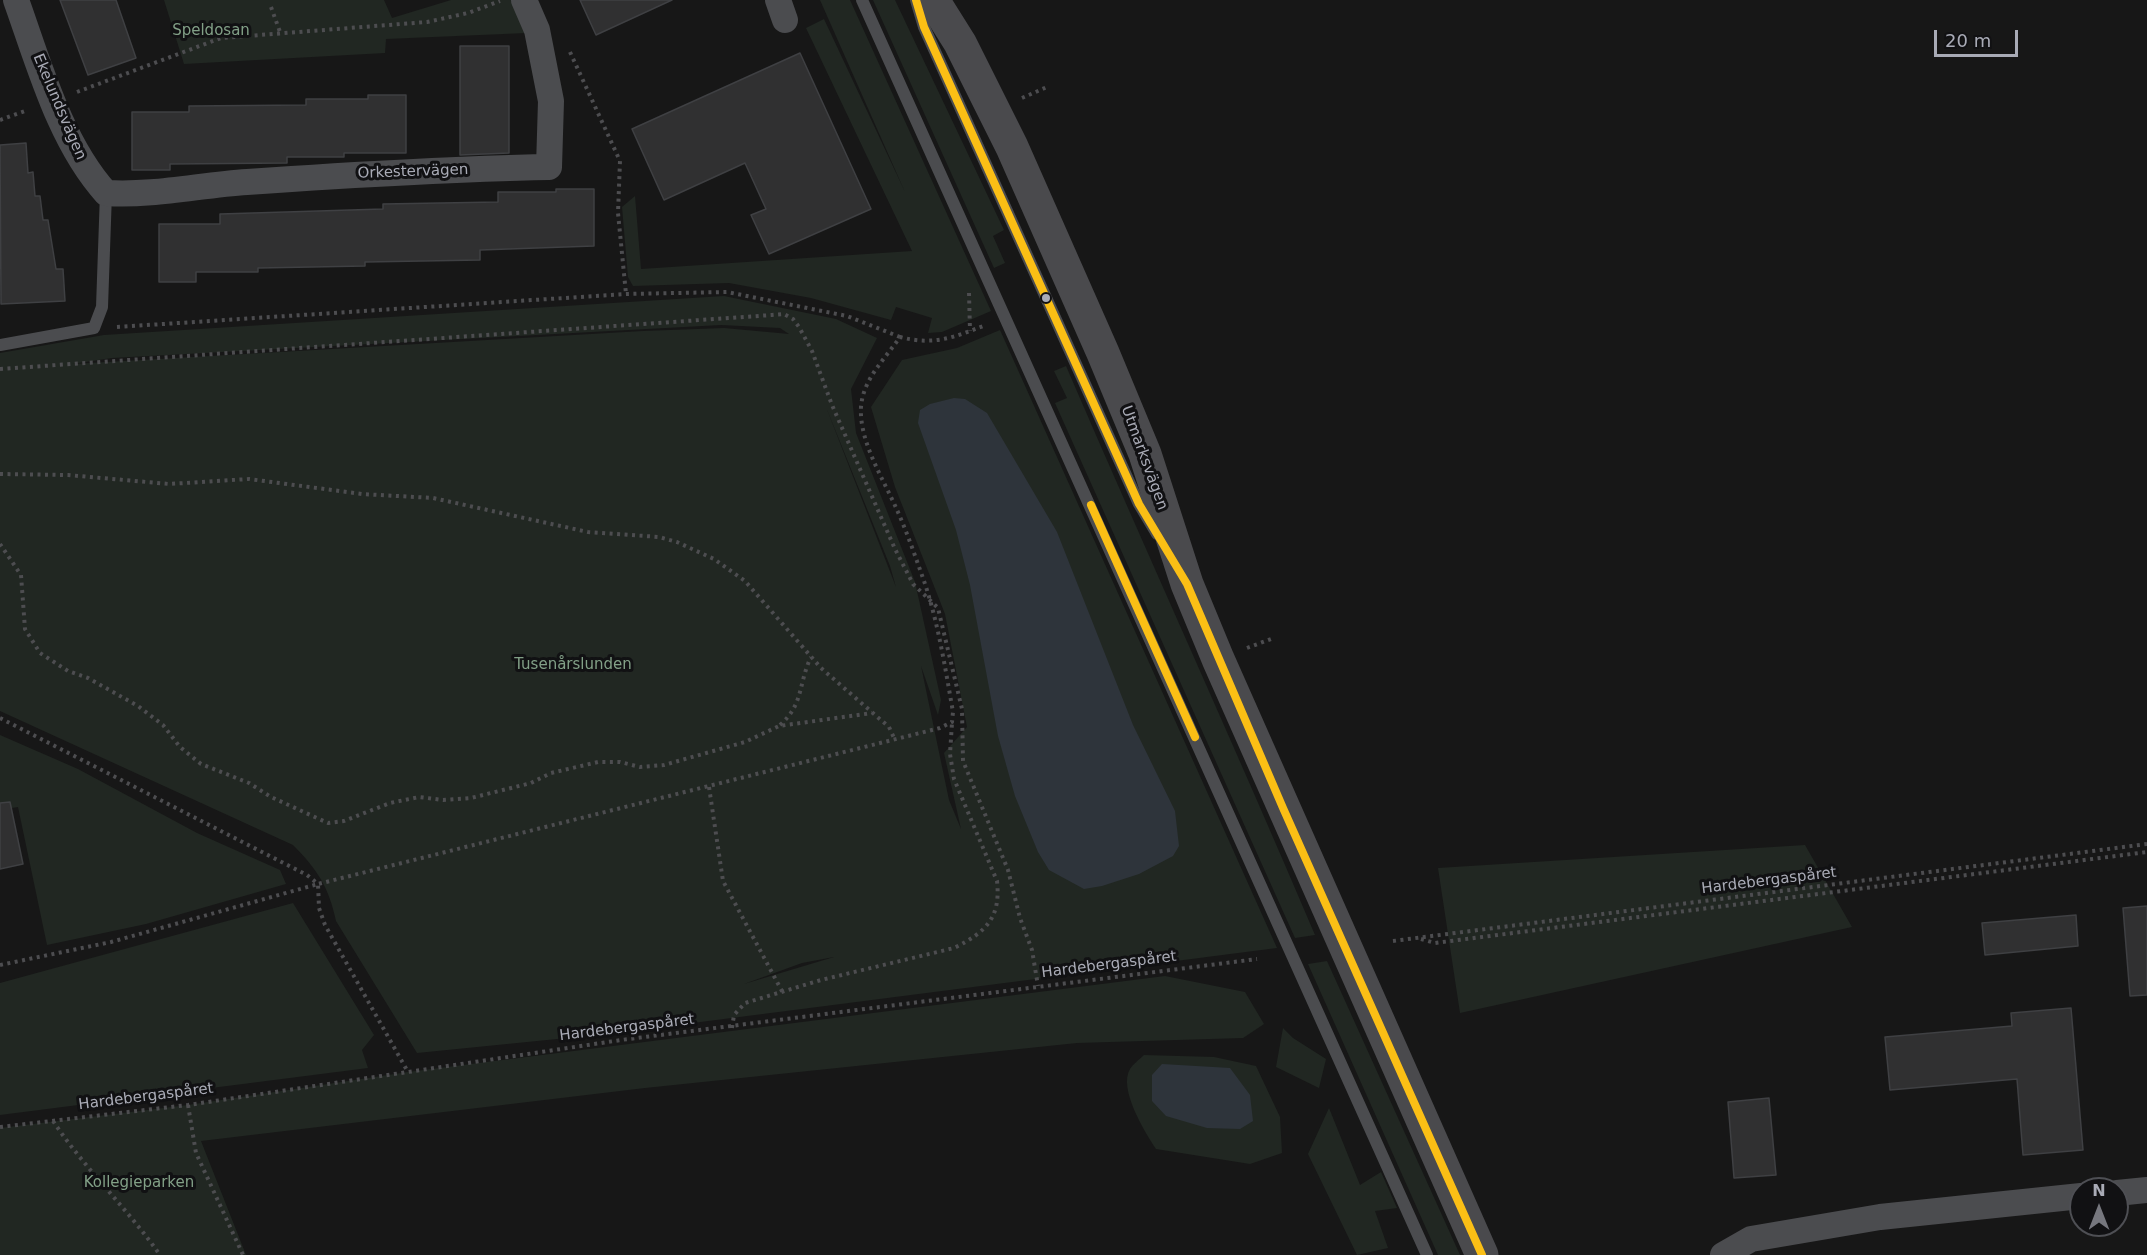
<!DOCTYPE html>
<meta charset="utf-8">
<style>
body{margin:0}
#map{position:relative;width:2147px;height:1255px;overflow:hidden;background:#171717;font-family:"DejaVu Sans",sans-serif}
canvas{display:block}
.north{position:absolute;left:2069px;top:1177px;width:60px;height:60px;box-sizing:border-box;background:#111113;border:2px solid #4e4f54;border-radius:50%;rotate:0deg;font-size:16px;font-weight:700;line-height:24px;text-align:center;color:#a9abb6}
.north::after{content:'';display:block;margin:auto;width:21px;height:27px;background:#76777e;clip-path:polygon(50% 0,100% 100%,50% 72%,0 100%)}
.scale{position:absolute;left:1934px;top:30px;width:84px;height:27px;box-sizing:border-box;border:3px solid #a9abb6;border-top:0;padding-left:8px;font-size:18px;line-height:21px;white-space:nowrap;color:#a9abb6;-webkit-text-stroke:4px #111113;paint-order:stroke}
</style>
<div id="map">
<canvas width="2147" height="1255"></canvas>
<div class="north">N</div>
<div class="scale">20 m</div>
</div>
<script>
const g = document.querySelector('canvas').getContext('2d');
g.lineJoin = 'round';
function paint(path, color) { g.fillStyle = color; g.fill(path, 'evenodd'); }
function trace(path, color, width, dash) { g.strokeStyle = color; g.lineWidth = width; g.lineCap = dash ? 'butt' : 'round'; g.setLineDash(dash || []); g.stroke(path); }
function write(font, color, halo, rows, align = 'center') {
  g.font = font + ' "DejaVu Sans",sans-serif'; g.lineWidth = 6; g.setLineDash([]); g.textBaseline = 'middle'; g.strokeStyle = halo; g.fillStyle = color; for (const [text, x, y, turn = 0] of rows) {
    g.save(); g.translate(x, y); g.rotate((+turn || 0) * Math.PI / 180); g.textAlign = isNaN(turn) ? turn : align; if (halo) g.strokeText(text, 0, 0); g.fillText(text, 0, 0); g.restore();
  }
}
paint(new Path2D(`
 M164,0H384L392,18L451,0H511L527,33L386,39L385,53L184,64Z
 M820,0H850L991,311L942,332L928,333L932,318L896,307L891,320L811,298L729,283L633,286L628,277L622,207L635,196L641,269L912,251L806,28L824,19L905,192Z
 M873,0H895L1004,230L993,236L1005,263L994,268Z
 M724,296L836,319L877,338L851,389L856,433L915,582L941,700L938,715L921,666L949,800L961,829L944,753L967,727L945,614L895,487L871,407L902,360L957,348L1000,330L1277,948L607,1034L417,1053L336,921C329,887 317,869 293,845L0,711V353L104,335ZM721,325L780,328L789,334L724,328L643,331L72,364L112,358ZM826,407L890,566L896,587ZM834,957L744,984L802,963Z
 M1066,366C1148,556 1234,744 1315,935L1295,938L1055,403L1067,398L1054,371Z
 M0,735L78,769L197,833L280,870L286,884L146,924L47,945L18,807L0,810Z
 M1805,845L1852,927L1460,1013L1438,868Z
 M293,903L374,1035L362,1050L368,1068L0,1115V983Z
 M1327,961L1460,1255H1438L1308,964Z
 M1165,976L1245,992L1264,1024L1243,1038L1077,1043L645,1088L201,1141L246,1255H0V1128L188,1105L408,1072Z
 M1283,1028L1293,1038L1326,1059L1319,1088L1276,1067Z
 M1144,1055L1214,1057L1256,1066L1280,1117L1282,1153L1250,1164L1156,1149C1145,1132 1118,1089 1130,1069C1133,1064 1140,1059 1144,1055Z
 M1329,1108L1360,1185L1381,1172L1397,1208L1375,1211L1388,1248L1357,1255L1308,1154Z`), '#212722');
paint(new Path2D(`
 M954,398L965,399L987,413L1057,532L1133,725L1175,811L1179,846L1173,856L1139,874L1102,886L1084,889L1049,870L1038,852L1015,796L998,736L970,585L956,530L918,423L920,410L930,404Z
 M1162,1064L1230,1068L1250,1095L1253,1121L1240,1129L1207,1128L1166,1116L1152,1101V1075Z`), '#2e343b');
const building = new Path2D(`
 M60,0H116L136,58L88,75Z
 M580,0H672L596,35Z
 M460,46H509V153L460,155Z
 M800,53L871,209L769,254L751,215L766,209L745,163L664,200L632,129Z
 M368,95H406V153H344V157H287V163L170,164V170H132V112H189V106L306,105V99H368Z
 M26,143L28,173L33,172L35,196H40L43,220H48L56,269H63L65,301L1,304L0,145Z
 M556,189H594V246L480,250V260L365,262V266L258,268V272H196V282H159V224H220V214L383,209V204L498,202V192H556Z
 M10,802L23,864L0,869V803Z
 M2147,906V995L2130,996L2123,908Z
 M2076,915L2078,946L1985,955L1982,923Z
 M2071,1008L2083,1150L2023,1155L2017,1079L1890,1090L1885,1037L2012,1026L2011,1013Z
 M1769,1098L1776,1175L1734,1178L1728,1102Z`);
paint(building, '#303031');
trace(building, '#3f4043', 1.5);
trace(new Path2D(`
 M271,7L280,32
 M570,52L620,161L618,213L626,294
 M77,92L221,38L427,22L468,13L500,1
 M1022,98L1047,87
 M0,120L28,110
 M969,293L970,331
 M117,327L626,294L727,292L847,316L900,337
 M0,369L772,315L784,314L793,319L799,327L812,351L832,405L895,549L913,584L938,608L962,709L963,761L1008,870L1020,918L1032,950L1038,986
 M0,474L68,475L169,484L249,479L362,494L433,498L588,532L659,537L677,542L714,559L745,581L821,668L889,727L895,740
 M0,544L21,575L25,629L40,653L68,671L88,678L138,706L163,725L180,747L201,764L249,783L271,797L328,823L344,821L390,803L419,797L443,800L471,798L531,783L551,773L598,762H620L640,767L664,765L745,742L779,726L872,713
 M1247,648L1271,639
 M0,718L307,875L318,884L940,728L952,722L953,712C945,667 938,621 923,578C915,556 907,532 897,510C884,480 859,442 861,407C863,379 885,359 900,337C935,346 954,337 986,325
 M780,725C804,704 798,684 811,657
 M709,787L723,881L783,993
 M1421,939L1435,943L2147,852
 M1393,941L2147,844
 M0,965L111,942L318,884L319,908L325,925L408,1072
 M732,1028L734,1015L745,1003L821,980L954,948C986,932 1001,918 997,881L954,779L950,754L952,723
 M188,1105L196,1153L243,1255
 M53,1121C85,1169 127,1208 160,1255
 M0,1127L188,1105L621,1040L1257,959`), '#4d4d50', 4, [3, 4.5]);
trace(new Path2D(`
 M862,0L1427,1255
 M916,0L924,27L1139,504L1157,534
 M0,345L94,328L102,307L106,193`), '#4b4c4f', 12);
trace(new Path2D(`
 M16,0C39,64 60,142 106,193C153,196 200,185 247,182C348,175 448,169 549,167L551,101L537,30L524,0
 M778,0L785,20
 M2117,1193L2147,1190
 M1723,1255L1751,1239L1880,1217L2081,1196`), '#4b4c4f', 26);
trace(new Path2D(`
 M933,0L960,43L1012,147L1103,353L1145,454L1187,584L1218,659L1482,1255`), '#4a4a4d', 33);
trace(new Path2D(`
 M916,0L924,27L1139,504L1187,584L1283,808L1482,1255
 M1091,505L1195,737`), '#fbbf15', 8);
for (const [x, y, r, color] of [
 [1046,298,5,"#a9abb6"]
]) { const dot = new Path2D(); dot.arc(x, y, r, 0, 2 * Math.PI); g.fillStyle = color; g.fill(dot); trace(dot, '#111113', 2); }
write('15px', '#82a087', '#111113', [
 ["Speldosan",211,31],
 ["Tusenårslunden",573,665],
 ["Kollegieparken",139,1183]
]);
write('15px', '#a9abb6', '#111113', [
 ["Ekelundsvägen",59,107,67],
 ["Orkestervägen",413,172,-2],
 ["Utmarksvägen",1144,458,70],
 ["Hardebergaspåret",1769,881,-7],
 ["Hardebergaspåret",1109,965,-7],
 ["Hardebergaspåret",627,1028,-7],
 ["Hardebergaspåret",146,1097,-7]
]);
</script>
